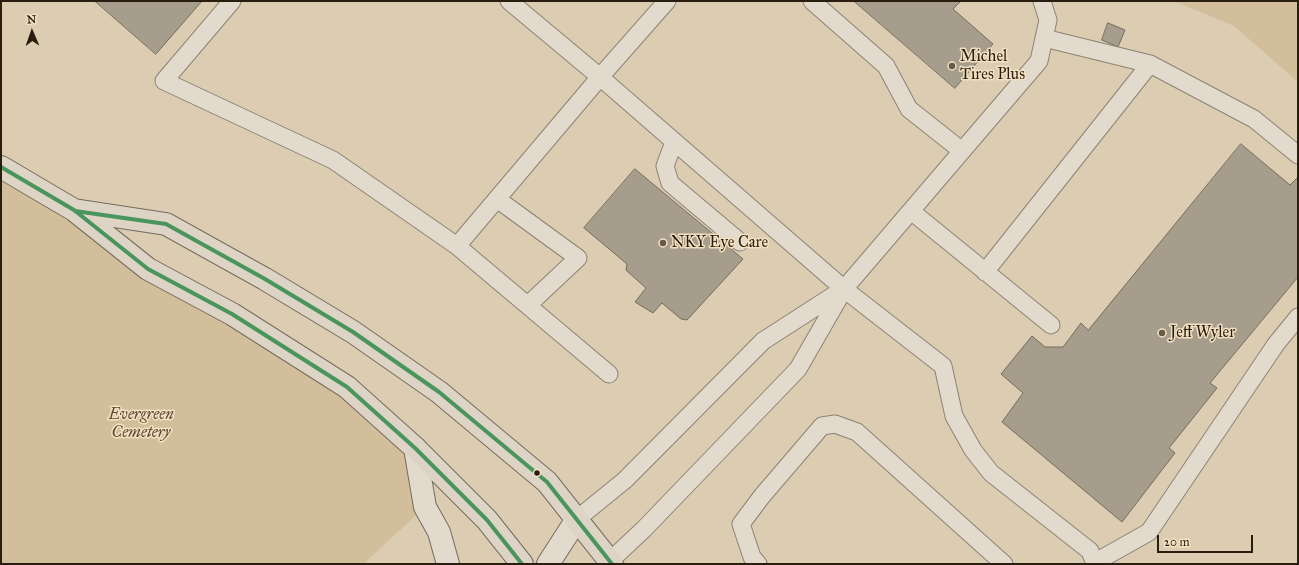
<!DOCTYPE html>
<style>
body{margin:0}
#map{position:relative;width:1299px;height:565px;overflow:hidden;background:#dbccb2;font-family:"IM FELL Great Primer",serif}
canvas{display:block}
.frame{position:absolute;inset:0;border:2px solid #291d10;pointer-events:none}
.north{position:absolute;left:12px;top:12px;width:40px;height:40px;-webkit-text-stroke:3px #f3e1c2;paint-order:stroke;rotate:358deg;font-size:11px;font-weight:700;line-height:16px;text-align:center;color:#291d10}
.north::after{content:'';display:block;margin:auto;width:14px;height:18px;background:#291d10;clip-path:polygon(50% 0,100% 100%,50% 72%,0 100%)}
.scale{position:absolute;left:1157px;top:535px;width:96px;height:18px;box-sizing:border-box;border:2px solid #291d10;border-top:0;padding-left:5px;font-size:12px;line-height:14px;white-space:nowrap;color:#291d10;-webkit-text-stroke:3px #f3e1c2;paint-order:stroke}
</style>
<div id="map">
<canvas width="1299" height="565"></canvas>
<div class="frame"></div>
<div class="north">N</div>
<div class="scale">20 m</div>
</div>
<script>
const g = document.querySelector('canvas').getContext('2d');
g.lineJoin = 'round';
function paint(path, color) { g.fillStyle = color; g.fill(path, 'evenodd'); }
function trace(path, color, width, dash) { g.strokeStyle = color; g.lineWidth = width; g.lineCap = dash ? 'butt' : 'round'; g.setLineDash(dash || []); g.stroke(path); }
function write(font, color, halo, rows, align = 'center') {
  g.font = font + ' "IM FELL Great Primer",serif'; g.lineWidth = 3; g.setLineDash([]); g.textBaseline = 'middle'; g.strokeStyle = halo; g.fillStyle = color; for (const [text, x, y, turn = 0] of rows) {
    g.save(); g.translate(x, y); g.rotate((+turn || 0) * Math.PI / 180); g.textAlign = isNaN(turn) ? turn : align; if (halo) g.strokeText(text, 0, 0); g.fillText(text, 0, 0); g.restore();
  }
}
paint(new Path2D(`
 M1174,1H1298V82L1234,26Z
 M1,167L232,314L415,448L425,507L363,564H1Z`), '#d2be9b');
const building = new Path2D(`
 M95,1H202L156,54Z
 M854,1H961L953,9L993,44L955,88Z
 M1108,23L1125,30L1118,47L1102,40Z
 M1241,144L1290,185L1298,177V277L1210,383L1217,388L1169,448L1175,453L1122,522L1002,422L1023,393L1001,374L1032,336L1045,347H1063L1081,323L1088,330Z
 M635,169L743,259L687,320L681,319L662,303L653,313L635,302L646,288L628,272L626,270L627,264L584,228Z`);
paint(building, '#a79d8c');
trace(building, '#756c5d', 1);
const lane = new Path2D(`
 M232,1L164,81L333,160L457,246L609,374
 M509,1L600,77L844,289L943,366L954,416L973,450L991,473L1090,551L1095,564
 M812,1L886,66L909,109L962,151
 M1150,64L1254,119L1298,155
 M674,142L665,166L670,183L740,242
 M497,199L578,258L528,305
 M911,211L1051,325
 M457,246L600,77L667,1
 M985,272L1150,64L1044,38
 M577,519L625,480L763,341L842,290
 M610,561L644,529L798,369L844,289L1039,61L1048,20L1042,1
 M1094,563L1149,532L1276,344L1298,317
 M758,564L752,557L741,524L762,496L822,426L835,424L857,432L1004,564`);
const secondary = new Path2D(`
 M415,448L425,507L439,532L448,564
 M548,564L577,519`);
const primary = new Path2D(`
 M1,167L74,210L148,269L232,314L347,387L415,448L487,520L522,564
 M74,210L166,224L265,279L353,332L439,392L547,482L612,564`);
trace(lane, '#8d8373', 19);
trace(secondary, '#756c5d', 24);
trace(primary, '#756c5d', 24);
trace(lane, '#e2dacd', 17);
trace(secondary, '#e2dacd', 22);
trace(primary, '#ddd4c5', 22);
trace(new Path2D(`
 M1,167L74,210L148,269L232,314L347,387L415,448L487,520L522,564
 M75,211L166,224L265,279L353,332L439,392L547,482L612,564`), '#4a945d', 4);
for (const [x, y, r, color] of [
 [952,66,4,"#675a49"],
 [663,243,4,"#675a49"],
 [1162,333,4,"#675a49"],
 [537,473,3.5,"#291d10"]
]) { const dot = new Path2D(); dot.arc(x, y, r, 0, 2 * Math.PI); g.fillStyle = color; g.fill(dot); trace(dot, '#f3e1c2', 1.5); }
write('16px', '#291d10', '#f3e1c2', [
 ["Michel",960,57],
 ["Tires Plus",960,75],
 ["NKY Eye Care",671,243],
 ["Jeff Wyler",1170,333]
], 'left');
write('italic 16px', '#5a4a34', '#f3e1c2', [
 ["Evergreen",141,415],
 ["Cemetery",141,433]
]);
</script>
